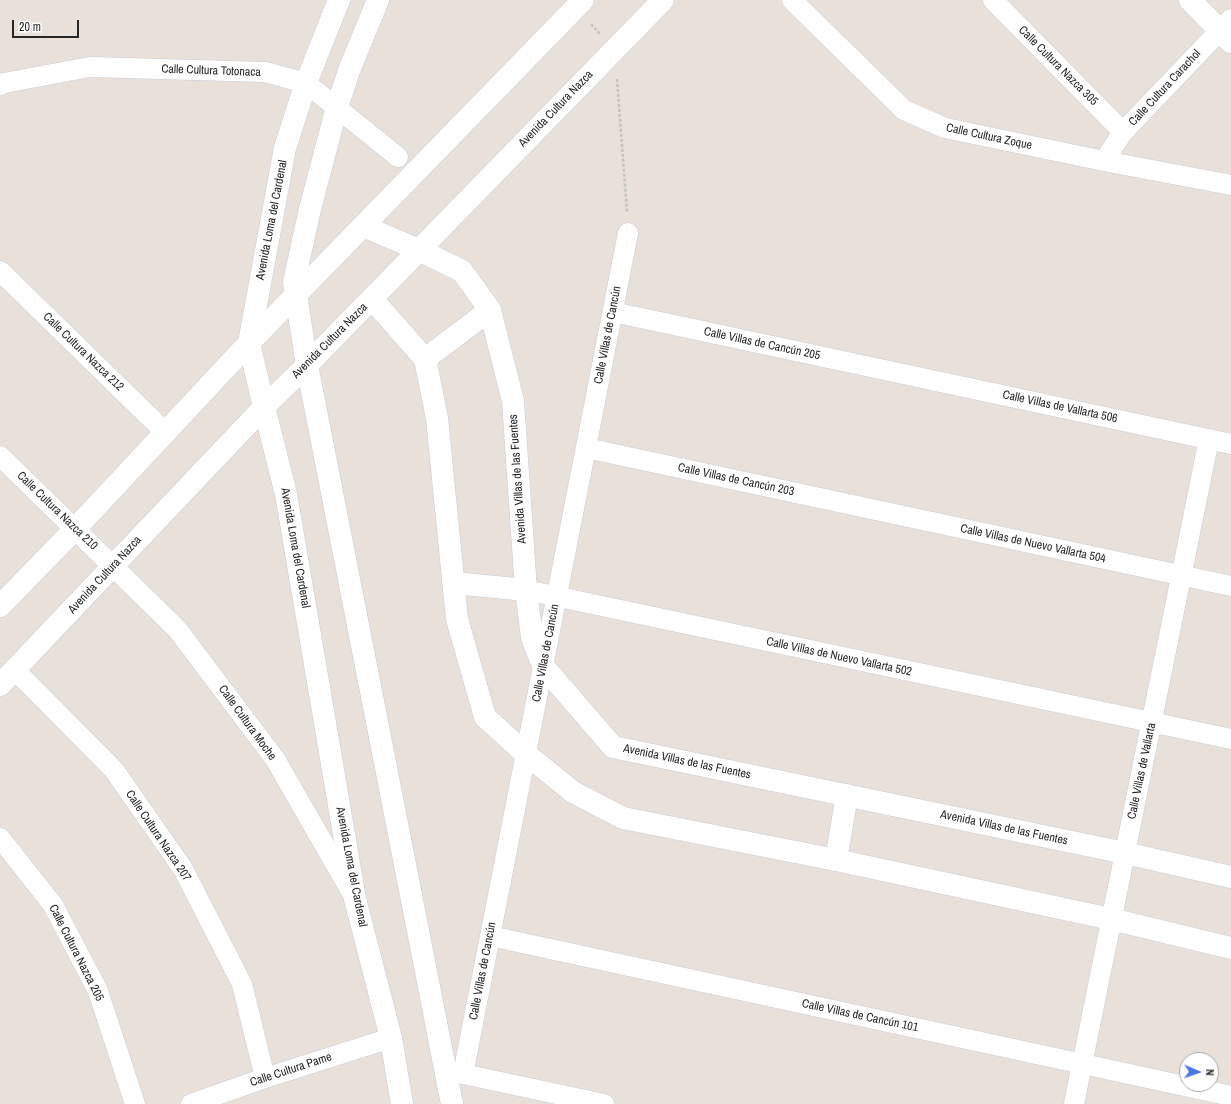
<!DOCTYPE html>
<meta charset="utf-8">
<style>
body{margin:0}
#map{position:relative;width:1231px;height:1104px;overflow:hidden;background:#e8e0d9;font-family:"Archivo Narrow",sans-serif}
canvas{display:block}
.north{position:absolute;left:1179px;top:1052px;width:40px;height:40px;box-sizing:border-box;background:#fff;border:1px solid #a8a8a8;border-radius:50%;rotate:92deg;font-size:11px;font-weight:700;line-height:16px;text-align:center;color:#262626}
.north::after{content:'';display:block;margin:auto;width:14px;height:18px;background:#4978e5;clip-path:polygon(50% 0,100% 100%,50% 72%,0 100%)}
.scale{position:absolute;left:12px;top:20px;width:67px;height:18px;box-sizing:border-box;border:2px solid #262626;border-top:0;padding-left:5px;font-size:12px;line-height:14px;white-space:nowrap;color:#262626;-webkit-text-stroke:3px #fff;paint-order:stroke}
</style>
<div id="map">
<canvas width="1231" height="1104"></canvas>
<div class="north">N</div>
<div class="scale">20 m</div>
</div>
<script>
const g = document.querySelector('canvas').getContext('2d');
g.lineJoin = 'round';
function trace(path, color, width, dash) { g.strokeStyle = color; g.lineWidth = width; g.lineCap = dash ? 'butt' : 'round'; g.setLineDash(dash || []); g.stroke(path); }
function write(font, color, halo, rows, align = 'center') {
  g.font = font + ' "Archivo Narrow",sans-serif'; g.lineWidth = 3; g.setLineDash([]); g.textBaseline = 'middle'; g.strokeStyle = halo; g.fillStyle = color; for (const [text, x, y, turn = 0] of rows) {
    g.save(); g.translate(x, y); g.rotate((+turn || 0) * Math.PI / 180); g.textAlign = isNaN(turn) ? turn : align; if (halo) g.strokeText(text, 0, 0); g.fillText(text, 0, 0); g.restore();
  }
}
const minor = new Path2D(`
 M792,0L904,110L945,128L1104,161L1231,185
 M993,0L1123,132
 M0,85L4,83L90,67L265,72L306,83L398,157
 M1104,161L1123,132L1231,19
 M0,271L166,433
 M613,312L1231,444
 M586,448L1231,586
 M0,456L177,629L275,759L352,893
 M526,590L1231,739
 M15,670L114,770L183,869L242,984L265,1078
 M0,838L53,905L98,991L135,1104
 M490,936L1231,1096
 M449,1071L604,1104
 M463,1074L628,233
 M191,1104L265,1078L391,1038
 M1074,1104L1209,439`);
const tertiary = new Path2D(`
 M339,0L306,83L285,148L249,343L264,407L286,494L355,899L391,1038L402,1104
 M378,0L350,68L337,107L310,209L294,282L307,365L452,1104
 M1190,0L1231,42
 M363,226L419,250L462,271L490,310L513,401L526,590L532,638L543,666L613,747L1125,853L1231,877
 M372,299L425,359L437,418L457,619L485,717L526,754L573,792L623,818L836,860L1111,919L1231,948
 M425,359L490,310
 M454,583L526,590
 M0,606L75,529L249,343L583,0
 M0,685L264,407L307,365L663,0
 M836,860L847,795`);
trace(minor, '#c8ccd7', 21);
trace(tertiary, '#c8ccd7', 23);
trace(new Path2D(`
 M591,24L600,34
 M617,79L627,212`), '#c2c2c2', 2.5, [3, 2]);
trace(minor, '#fff', 20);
trace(tertiary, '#fff', 22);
write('12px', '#262626', '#fff', [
 ["Calle Cultura Nazca 305",1058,66,45],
 ["Calle Cultura Totonaca",211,71,2],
 ["Calle Cultura Carachol",1165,88,-47],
 ["Avenida Cultura Nazca",556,109,-46],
 ["Calle Cultura Zoque",989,137,12],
 ["Avenida Loma del Cardenal",272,220,-79],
 ["Calle Villas de Cancún",608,335,-79],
 ["Avenida Cultura Nazca",330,341,-45],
 ["Calle Villas de Cancún 205",762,344,12],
 ["Calle Cultura Nazca 212",83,352,44],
 ["Calle Villas de Vallarta 506",1060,407,12],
 ["Avenida Villas de las Fuentes",518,479,-94],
 ["Calle Villas de Cancún 203",736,480,12],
 ["Calle Cultura Nazca 210",57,511,44],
 ["Calle Villas de Nuevo Vallarta 504",1033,544,12],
 ["Avenida Loma del Cardenal",295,548,80],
 ["Avenida Cultura Nazca",105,575,-47],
 ["Calle Villas de Cancún",546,653,-79],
 ["Calle Villas de Nuevo Vallarta 502",839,657,12],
 ["Calle Cultura Moche",247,723,54],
 ["Avenida Villas de las Fuentes",687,762,12],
 ["Calle Villas de Vallarta",1142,771,-78],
 ["Avenida Villas de las Fuentes",1004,828,12],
 ["Calle Cultura Nazca 207",158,836,56],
 ["Avenida Loma del Cardenal",351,867,79],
 ["Calle Cultura Nazca 205",76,953,63],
 ["Calle Villas de Cancún",483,971,-79],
 ["Calle Villas de Cancún 101",860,1016,12],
 ["Calle Cultura Pame",291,1070,-18]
]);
</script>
